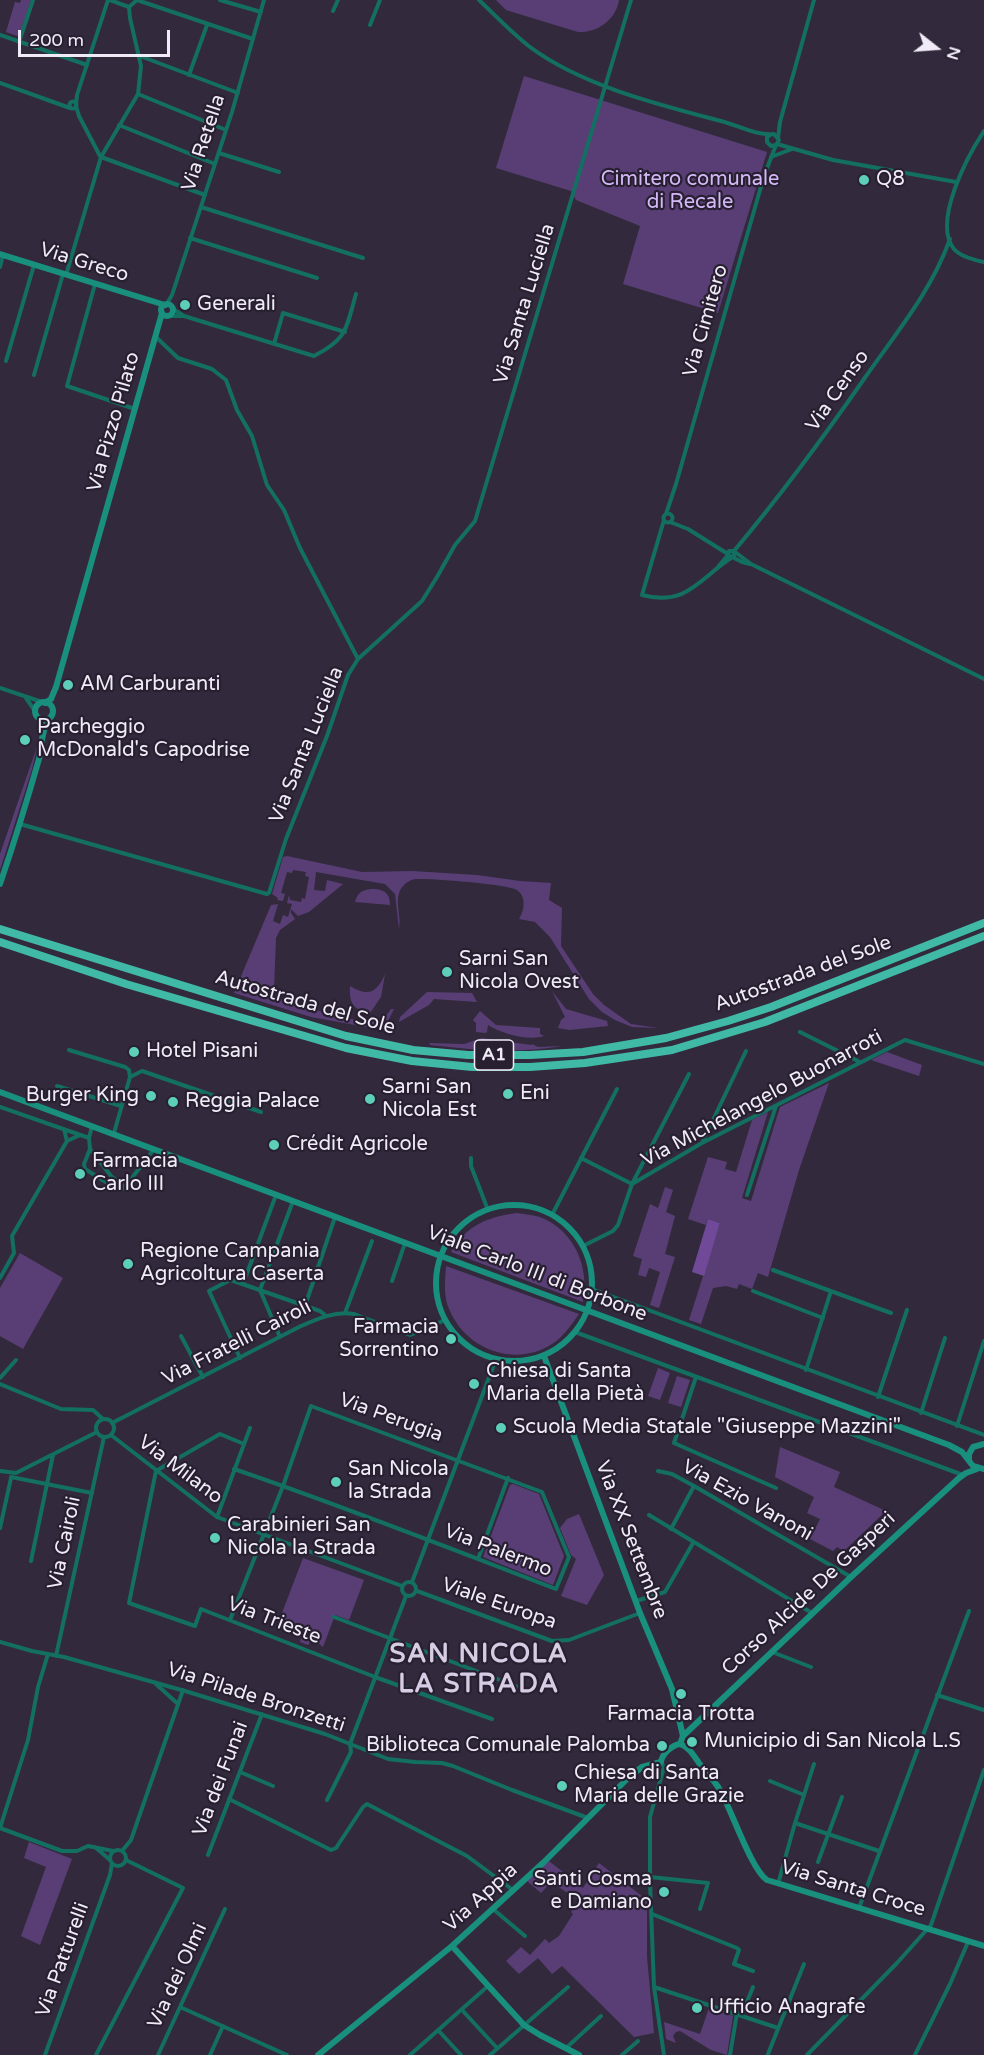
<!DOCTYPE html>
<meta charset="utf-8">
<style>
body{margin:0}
#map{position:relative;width:984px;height:2055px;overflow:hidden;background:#322a3c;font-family:"Varela Round",sans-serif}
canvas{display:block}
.north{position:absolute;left:906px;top:18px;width:60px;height:60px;-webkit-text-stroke:4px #282031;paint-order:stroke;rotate:107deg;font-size:16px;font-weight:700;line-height:24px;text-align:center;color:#f0ebf7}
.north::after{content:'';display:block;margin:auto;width:21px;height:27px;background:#f0ebf7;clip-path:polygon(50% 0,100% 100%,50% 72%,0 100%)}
.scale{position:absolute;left:18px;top:30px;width:152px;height:27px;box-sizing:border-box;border:3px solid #f0ebf7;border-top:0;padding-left:8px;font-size:18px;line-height:21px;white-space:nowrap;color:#f0ebf7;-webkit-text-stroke:4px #282031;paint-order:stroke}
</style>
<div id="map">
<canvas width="984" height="2055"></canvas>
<div class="north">N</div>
<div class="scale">200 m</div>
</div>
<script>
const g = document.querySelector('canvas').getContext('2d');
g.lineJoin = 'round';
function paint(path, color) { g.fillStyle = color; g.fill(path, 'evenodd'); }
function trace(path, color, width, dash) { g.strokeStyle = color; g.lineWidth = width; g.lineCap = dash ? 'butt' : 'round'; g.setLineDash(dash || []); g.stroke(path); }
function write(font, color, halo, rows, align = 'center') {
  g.font = font + ' "Varela Round",sans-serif'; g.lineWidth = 4.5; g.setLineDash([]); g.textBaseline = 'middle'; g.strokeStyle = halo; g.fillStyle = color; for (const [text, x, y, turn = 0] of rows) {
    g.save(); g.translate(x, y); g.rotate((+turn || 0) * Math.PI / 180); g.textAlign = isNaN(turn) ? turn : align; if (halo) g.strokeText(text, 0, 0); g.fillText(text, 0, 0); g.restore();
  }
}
paint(new Path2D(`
 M21,0H31L20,34L17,36L6,32L15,2L20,3Z
 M496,0H619C616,20 597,33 578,32L506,10Z
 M524,76L767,152L718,313L623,284L640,226L576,200L571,191L496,168Z
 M38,744L32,769L0,870V854Z
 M287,856L362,872L412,871L477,875L520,881L551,883L549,900L562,908L561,946L593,994L604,1005L631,1024L658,1028L632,1027L615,1020L602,1012L589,999L550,937L535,922L519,919C524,911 527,897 517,890C509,884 428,878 416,879C412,879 407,882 404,885C392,897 402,915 399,929L395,894L385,884L316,872L314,890L325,891L327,880L343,884L309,912L298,916L291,909V913L295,919L280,930L276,938L274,991L276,996L283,1000C307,1006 358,1027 381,1019C386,1017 388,1013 391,1009H394L388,1021L377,1029L311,1017L234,993L271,905L278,904L273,921L280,924L283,915L288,917L292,904L287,903L289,895L290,900L301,902L302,898L305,899L309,877L305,876L306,872L293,870L292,873L287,872L281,893L285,894L283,901L277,900L278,898L272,894L283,857Z
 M375,889C385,890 390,894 390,905L355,902C358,891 364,889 375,889Z
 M385,974L381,997L370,1013C353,1010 349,1003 350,986C368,997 377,993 385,974Z
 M552,991L566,1009L607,1021L608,1026L569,1030L558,1028L561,1020L565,1017Z
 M427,992L472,993L477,1002L434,999L429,1005L399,1022L400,1017Z
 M480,1011L496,1025L540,1028V1034L544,1036C529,1041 502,1034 488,1025L487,1032L486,1033L476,1032V1023L473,1020Z
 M482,1038L531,1045L532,1044L538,1047L562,1046C519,1054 474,1050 430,1045L429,1043L464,1044Z
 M887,1052L922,1065L919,1076L871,1060Z
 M829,1083L799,1170L768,1277L758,1273L752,1289L739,1284L737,1289L726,1286L713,1288L701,1324L689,1320L720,1223L708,1219L706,1225L688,1219L708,1157L727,1162L725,1169L736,1172L752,1120L768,1112L742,1198L751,1201L780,1107Z
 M665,1187L673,1190L666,1212L675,1216L665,1254L675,1257L659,1308L650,1305L660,1272L649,1268L646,1277L638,1275L642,1259L633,1256L650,1204L658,1208Z
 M517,1213C524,1214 533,1215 540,1217C574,1230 590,1267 583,1302L451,1252C467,1225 487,1217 517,1213Z
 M20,1253L63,1278L23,1349L0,1336V1288Z
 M446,1266L579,1314C570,1327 561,1340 547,1347C511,1366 466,1348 450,1311C443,1297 445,1281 446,1266Z
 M658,1368L670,1373L660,1400L648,1396Z
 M677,1376L690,1380L681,1407L668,1403Z
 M780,1447L840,1472L834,1487L886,1511L844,1551L837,1547L833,1551L810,1539L820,1519L807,1513L814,1497L775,1477Z
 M513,1484L539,1494L564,1556L553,1585L483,1557L510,1485Z
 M579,1514L604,1575L587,1605L561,1596L576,1559L571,1555L560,1528L567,1519Z
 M303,1558L364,1580L349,1620L335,1615L323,1647L313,1639L308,1645L300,1642L302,1635L277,1626Z
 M29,1842L72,1859L40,1945L21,1936L46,1867L24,1858Z
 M549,1861L583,1888L599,1863L647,1900V1957L654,2033L634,2037L562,1966L552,1974L538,1958L519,1974L506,1961L521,1947L530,1955L545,1939L549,1943L559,1936L573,1914L571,1912L578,1900L551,1882L541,1893L527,1881Z
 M709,2008L733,2016L727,2055L711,2050L680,2031L676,2032L673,2036L676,2043L666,2039L664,2022L700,2034Z`), '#593e76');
paint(new Path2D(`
 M708,1219L720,1223L704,1276L692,1272Z`), '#704a98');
trace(new Path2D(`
 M110,0L129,7
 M137,0L253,39
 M220,0L261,12
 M479,0C496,16 512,33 530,47C581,85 656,104 717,120C736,124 755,136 774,134L779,140L776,145L771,146L767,142V137L770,135
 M333,11L338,0
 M370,25L380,0
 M0,35L87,65
 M19,42L33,0
 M140,56L238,93
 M189,75L207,25
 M0,83L70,108
 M138,94L226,130
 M69.5 105a3.5 3.5 0 1 1 7 0a3.5 3.5 0 1 1-7 0Z
 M76,105L77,95L108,0
 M76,106L79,116L100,156
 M119,125L215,164
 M984,131C968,155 932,222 954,249C961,257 974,260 984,262
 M778,138L780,122L814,0
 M777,144L833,160L956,182
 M219,153L279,172
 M101,157L205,195
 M771,157L792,149
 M201,207L363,258
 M190,238L317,278
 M0,267L3,255
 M66,275L101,157L138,94L141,66L130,18L129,7L137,0
 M95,284L67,386L135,409
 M166,305L172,295L232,112L264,0
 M173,309L184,316L314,356C348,339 346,328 356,294
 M170,316H183
 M156,337L178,358L212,369L226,380L237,410L252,436L267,485L284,510L300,548L358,659
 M274,344L283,313L345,332
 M6,361L34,265
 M34,375L63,274
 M663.5 518a4.5 4.5 0 1 1 9 0a4.5 4.5 0 1 1-9 0Z
 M666,514L676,484L764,176L776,145
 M664,520L642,595C688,607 700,577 734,556V551
 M670,522L688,529L728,554
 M735,552L751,564L984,679
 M732,557L728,555L729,551H734C781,495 823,438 864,379C896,333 931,292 950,239
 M732,557L742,562L750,564
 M718,567L728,555
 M0,688L42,702
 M26,698L35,711
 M20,824L267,894L269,893L286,839L327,736L348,675L358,659L422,601L437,577L455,545L475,521L631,0
 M800,1032L860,1062
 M69,1050L125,1067L129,1070L130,1077
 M57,1086L121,1106
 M0,1107L89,1138
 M92,1126L89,1138L90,1149L84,1164L85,1169L117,1189H121L125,1187
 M64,1129L67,1141
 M114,1133L130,1077L142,1071L261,1112
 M702,1143L746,1051
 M90,1149L111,1176L125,1187
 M471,1158V1166L488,1210
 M581,1158L632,1184L702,1143L905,1040L984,1064
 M125,1187L154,1149
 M747,1195L776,1106
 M552,1215L617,1089
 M583,1246L613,1231L618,1225L632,1184L689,1074
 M773,1270L891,1313
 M0,1278L14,1253L12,1236L67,1141L80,1135
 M225,1278L320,1311L325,1315
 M230,1280L209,1291L240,1358
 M392,1281L405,1243
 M243,1284L276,1195
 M592,1289L984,1435
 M753,1291L823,1318
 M305,1306L335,1217
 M345,1313L372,1241
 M575,1332L963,1475
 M181,1336L203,1377
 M280,1337L260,1290L293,1201
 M806,1370L831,1291
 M696,1377L674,1443L776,1488
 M0,1378L16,1360
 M0,1384L61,1409L93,1410L103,1419
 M878,1397L907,1310
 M921,1413L945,1338
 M96 1428a9 9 0 1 1 18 0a9 9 0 1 1-18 0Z
 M112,1423L299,1327C317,1319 334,1311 354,1314L410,1335L445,1320
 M957,1426L984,1341
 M111,1435L217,1517L402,1586
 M244,1444L220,1434L156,1471L129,1603L195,1626L201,1609L375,1677L492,1719
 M0,1471L16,1473L97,1432
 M658,1471L672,1474L694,1486L851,1577
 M11,1477L92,1493
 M649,1515L812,1613
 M217,1517L250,1428
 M0,1528L11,1478
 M671,1529L694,1486
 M478,1559L508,1478
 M31,1561L53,1455
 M402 1589a7 7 0 1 1 14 0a7 7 0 1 1-14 0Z
 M412,1582L496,1359
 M417,1591L552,1641L569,1640L640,1613
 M636,1601L665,1592L693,1543
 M334,1617L521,1688
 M230,1620L283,1486L311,1406L542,1492L569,1557L556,1589C449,1548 343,1506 234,1469
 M0,1642L32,1651L64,1657L185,1691L325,1734L388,1759L415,1762L442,1763L453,1766L512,1790L588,1818
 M772,1652L811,1667
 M56,1656L104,1437
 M156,1684L178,1704
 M937,1695L984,1710
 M661,1762L664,1767L650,1817V1882L654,1987L664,2055
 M240,1772L273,1786
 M770,1781L804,1795
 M229,1799L331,1850L336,1848L363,1807L367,1804L467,1856L513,1890
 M327,1800L351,1752L350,1744L406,1596
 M795,1823L879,1851
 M0,1828L28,1740L38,1687L48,1654
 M0,1828L62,1851H77L88,1846L113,1851
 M95,1847L110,1860
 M110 1858a8 8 0 1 1 16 0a8 8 0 1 1-16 0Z
 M122,1851L131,1840L183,1690
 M208,1855L262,1714
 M818,1862L842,1797
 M650,1877L708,1883L700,1909
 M778,1884L795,1823L814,1764
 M859,1908L969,1611
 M493,1909L525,1936
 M652,1914L737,1948L739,1950L734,1964L753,1971
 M654,1987L778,2028
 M180,2007L287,2055
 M462,2010L497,2048
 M742,2014L753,1987
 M438,2030L461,2055
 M566,2048L601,2016
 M768,2054L804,1964
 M45,2055L110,1875L112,1863
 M96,2055L183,1888L126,1860
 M158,2055L225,1909
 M210,2055L223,2026
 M410,2055L488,1986
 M490,2055L568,1987
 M622,2055L638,2041
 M730,2055L737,2013
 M807,2055L897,1963L931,1925L984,1770
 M915,2055L950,1984L968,1942`), '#136f61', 4);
trace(new Path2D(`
 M0,254L165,305
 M161 310a6 6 0 1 1 12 0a6 6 0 1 1-12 0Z
 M35 711a9 9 0 1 1 18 0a9 9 0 1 1-18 0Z
 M45,703L51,699L56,687L162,313
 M0,884C14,843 27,801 39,759C42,747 41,730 49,719
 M0,1092L949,1445L962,1452L973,1466L984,1469
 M436 1283a78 78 0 1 1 156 0a78 78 0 1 1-156 0Z
 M544,1356L640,1613L672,1689L683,1736
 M969,1460V1454L973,1447L984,1444
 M680,1744L683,1736L851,1577L959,1478L966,1473L977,1469
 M680,1744C689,1747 694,1756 699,1763C706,1772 714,1780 720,1790C732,1811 751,1869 767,1880L984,1946
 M452,1946L524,2025L540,2035L579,2055
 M318,2055L452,1946L544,1862L629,1777L642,1767L661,1762C662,1754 672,1745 680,1744`), '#198f7d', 6);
trace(new Path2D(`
 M0,929L346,1036L413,1050L468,1055H530L583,1052L666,1038L728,1021L771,1007L984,923
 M0,942L126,984L346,1048L412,1061L472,1067H530L585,1063L672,1050L765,1022L984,936`), '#40baa6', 8);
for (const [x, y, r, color] of [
 [864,180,6,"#5dceb9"],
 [185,305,6,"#5dceb9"],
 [68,685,6,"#5dceb9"],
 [25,740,6,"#5dceb9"],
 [447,972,6,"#5dceb9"],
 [134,1052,6,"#5dceb9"],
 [508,1094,6,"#5dceb9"],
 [151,1096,6,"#5dceb9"],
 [370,1099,6,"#5dceb9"],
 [173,1102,6,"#5dceb9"],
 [274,1145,6,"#5dceb9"],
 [80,1174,6,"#5dceb9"],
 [128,1264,6,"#5dceb9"],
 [451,1339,6,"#5dceb9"],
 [474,1384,6,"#5dceb9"],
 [501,1428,6,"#5dceb9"],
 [336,1482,6,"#5dceb9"],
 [215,1538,6,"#5dceb9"],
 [681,1694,6,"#5dceb9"],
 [692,1742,6,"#5dceb9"],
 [662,1746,6,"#5dceb9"],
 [562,1786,6,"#5dceb9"],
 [664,1892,6,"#5dceb9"],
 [697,2008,6,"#5dceb9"]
]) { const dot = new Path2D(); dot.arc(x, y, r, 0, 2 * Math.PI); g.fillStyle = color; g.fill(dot); trace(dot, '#282031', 2); }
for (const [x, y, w] of [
 [494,1055,39]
]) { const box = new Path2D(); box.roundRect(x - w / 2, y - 15, w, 30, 4.5); g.fillStyle = '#282031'; g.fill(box); trace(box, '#f0ebf7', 1.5); }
write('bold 18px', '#f0ebf7', null, [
 ["A1",494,1055]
]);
write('20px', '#f0ebf7', '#282031', [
 ["Via Retella",204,143,-72],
 ["Via Greco",84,263,17],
 ["Via Santa Luciella",525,304,-73],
 ["Via Cimitero",706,321,-74],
 ["Via Censo",838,391,-55],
 ["Via Pizzo Pilato",114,422,-74],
 ["Via Santa Luciella",307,745,-68],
 ["Autostrada del Sole",803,974,-20],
 ["Autostrada del Sole",305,1003,16],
 ["Via Michelangelo Buonarroti",762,1099,-28],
 ["Viale Carlo III di Borbone",537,1274,21],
 ["Via Fratelli Cairoli",237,1343,-27],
 ["Via Perugia",391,1418,20],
 ["Via Milano",180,1470,37],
 ["Via Ezio Vanoni",747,1501,29],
 ["Via XX Settembre",631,1540,69],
 ["Via Cairoli",65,1543,-78],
 ["Via Palermo",498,1551,21],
 ["Corso Alcide De Gasperi",809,1594,-43],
 ["Viale Europa",499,1604,19],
 ["Via Trieste",274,1621,21],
 ["Via Pilade Bronzetti",256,1698,18],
 ["Via dei Funai",221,1779,-69],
 ["Via Santa Croce",853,1889,17],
 ["Via Appia",481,1898,-42],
 ["Via Patturelli",63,1960,-70],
 ["Via dei Olmi",178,1976,-65]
]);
write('20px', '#d5b8f8', '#282031', [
 ["Cimitero comunale",690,180],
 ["di Recale",690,203]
]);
write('20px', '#f0ebf7', '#282031', [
 ["Q8",876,180],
 ["Generali",197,305],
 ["AM Carburanti",80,685],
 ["Parcheggio",37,728],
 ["McDonald's Capodrise",37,751],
 ["Sarni San",459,960],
 ["Nicola Ovest",459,983],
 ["Hotel Pisani",146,1052],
 ["Sarni San",382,1088],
 ["Nicola Est",382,1111],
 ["Eni",520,1094],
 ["Burger King",139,1096,"right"],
 ["Reggia Palace",185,1102],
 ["Crédit Agricole",286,1145],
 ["Farmacia",92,1162],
 ["Carlo III",92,1185],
 ["Regione Campania",140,1252],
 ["Agricoltura Caserta",140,1275],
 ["Farmacia",439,1328,"right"],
 ["Sorrentino",439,1351,"right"],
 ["Chiesa di Santa",486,1372],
 ["Maria della Pietà",486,1395],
 ["Scuola Media Statale \"Giuseppe Mazzini\"",513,1428],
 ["San Nicola",348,1470],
 ["la Strada",348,1493],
 ["Carabinieri San",227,1526],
 ["Nicola la Strada",227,1549],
 ["Farmacia Trotta",681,1715,"center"],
 ["Municipio di San Nicola L.S",704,1742],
 ["Biblioteca Comunale Palomba",650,1746,"right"],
 ["Chiesa di Santa",574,1774],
 ["Maria delle Grazie",574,1797],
 ["Santi Cosma",652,1880,"right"],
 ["e Damiano",652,1903,"right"],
 ["Ufficio Anagrafe",709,2008]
], 'left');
g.letterSpacing = '1.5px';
write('bold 26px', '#d6cce3', '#282031', [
 ["SAN NICOLA",479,1655],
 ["LA STRADA",479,1685]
]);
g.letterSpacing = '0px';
</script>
